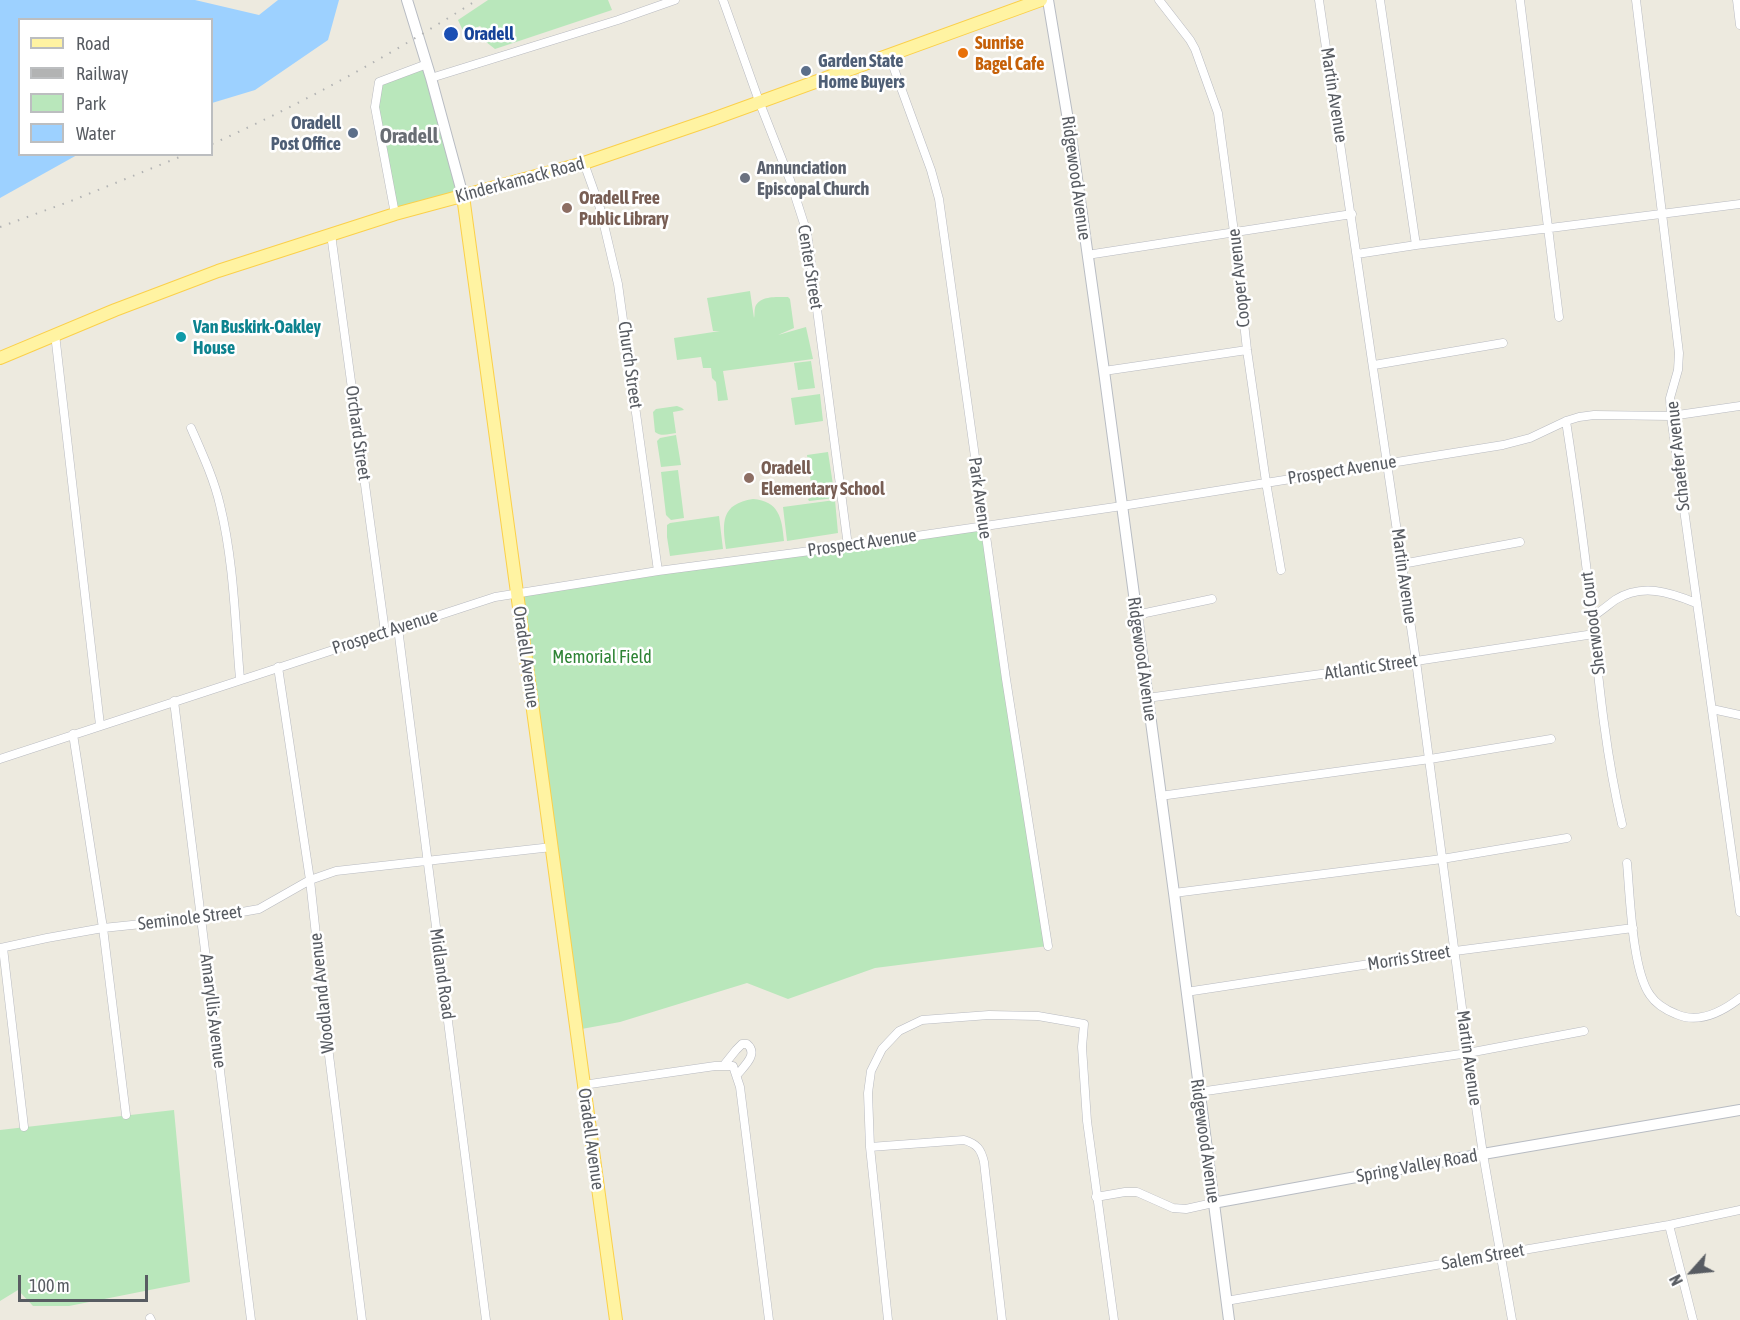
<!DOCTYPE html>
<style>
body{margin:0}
#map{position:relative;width:1740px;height:1320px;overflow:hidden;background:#edeadf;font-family:"Asap Condensed",sans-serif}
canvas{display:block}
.legend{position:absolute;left:18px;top:18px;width:195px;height:138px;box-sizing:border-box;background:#fff;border:2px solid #bcbec0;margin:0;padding:8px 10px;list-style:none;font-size:18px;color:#585c62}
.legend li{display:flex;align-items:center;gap:12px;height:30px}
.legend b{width:30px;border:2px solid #bcbec0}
.north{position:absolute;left:1662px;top:1242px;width:60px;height:60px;-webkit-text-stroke:4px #fff;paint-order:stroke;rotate:243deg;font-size:16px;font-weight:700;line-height:24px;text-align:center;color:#585c62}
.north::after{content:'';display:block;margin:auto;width:21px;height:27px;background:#585c62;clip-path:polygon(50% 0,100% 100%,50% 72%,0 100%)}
.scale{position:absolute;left:18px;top:1275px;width:130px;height:27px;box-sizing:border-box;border:3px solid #585c62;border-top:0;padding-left:8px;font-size:18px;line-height:21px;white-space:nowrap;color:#585c62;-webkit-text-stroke:4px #fff;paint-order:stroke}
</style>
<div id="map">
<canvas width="1740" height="1320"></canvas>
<ul class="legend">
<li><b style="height:8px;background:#fff3a2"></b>Road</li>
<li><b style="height:8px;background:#b2b3b3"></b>Railway</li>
<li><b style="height:16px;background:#b9e7bb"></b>Park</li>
<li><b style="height:16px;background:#9dd1ff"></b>Water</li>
</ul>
<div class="north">N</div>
<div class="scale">100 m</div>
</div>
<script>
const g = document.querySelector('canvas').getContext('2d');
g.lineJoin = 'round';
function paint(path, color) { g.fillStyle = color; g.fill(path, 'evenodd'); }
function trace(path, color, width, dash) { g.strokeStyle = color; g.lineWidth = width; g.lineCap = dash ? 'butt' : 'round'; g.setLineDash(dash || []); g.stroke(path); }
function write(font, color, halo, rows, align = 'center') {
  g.font = font + ' "Asap Condensed",sans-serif'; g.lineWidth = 5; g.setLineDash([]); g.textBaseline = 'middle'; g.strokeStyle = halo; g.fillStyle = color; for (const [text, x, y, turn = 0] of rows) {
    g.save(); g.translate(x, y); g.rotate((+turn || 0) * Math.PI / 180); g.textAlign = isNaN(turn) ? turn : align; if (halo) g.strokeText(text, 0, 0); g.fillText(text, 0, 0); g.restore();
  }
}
paint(new Path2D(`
 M488,0H608L612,10L495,49L481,38L485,31L480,26L464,33L458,20Z
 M427,64L463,196L395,214L375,107L379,82Z
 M750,291L754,318C755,315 754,311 755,308C758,295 778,297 788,297L790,299L794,328L778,335L806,327L813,359L723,371L728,400L718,401L716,382L712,378L711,368H703L701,357L677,360L674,338L720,331H713L707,298Z
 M811,361L815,388L798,390L794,363Z
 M820,394L823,421L795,425L791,398Z
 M677,406L682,408L684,410L673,412L676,433C669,434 661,437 655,432L653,412L656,409Z
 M676,435L681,465L661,467L657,441L660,438Z
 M828,452L835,498L809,501L808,499L813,497L807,455Z
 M678,470L684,518L671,520L666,515L661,472Z
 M753,499C779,501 782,518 784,541L726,549C722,522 721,504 753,499Z
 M835,500L838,533L787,541L783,507Z
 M719,516L723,549L670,556L667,537V525L670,523Z
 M984,526L1048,946L875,968L788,999L747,983L620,1022L576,1030L517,594Z
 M174,1110L190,1282L69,1306H33L18,1290L0,1301V1130Z`), '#b9e7bb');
paint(new Path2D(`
 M0,0H195L259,15L278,0H339L328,40L255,90L212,103V20H20V154L77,155L0,198Z`), '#9dd1ff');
const street = new Path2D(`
 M723,0L759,101L790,180L807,233L848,546
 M1159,0L1190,40L1195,49L1218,113L1234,232L1247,350L1266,482L1281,570
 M1319,0L1416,661L1468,1053L1483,1154L1512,1320
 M1380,0L1416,245
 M1520,0L1559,317
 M1636,0L1679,353L1678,370L1670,398L1671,416L1740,912
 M1737,0L1740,25
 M889,55L931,170L939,199L1006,679L1048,946
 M431,78L618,20L675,0
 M584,163L600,208L618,284L658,571
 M395,214L375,107L379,82L427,64
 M331,234L385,632
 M1357,254L1416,245L1740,204
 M1087,255L1352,214
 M55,334L100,725
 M1374,365L1503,343
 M1104,371L1247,350
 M1566,421C1576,486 1585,551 1592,616C1599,685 1606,756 1622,824
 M191,428C202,453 214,479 220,505C234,562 235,622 240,679
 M1402,564L1520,542
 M1136,615L1212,599
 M1592,617C1600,612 1607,606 1615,600C1642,583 1669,592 1696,603
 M398,628L486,1320
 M278,667L310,880L329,1055L362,1320
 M1147,698L1416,661L1594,634
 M174,701L251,1320
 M1712,709L1740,715
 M73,734L103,928L126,1115
 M0,759L495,597L658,571L848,546L1122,506L1503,445L1530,438L1566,421L1579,417L1594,415L1671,416L1740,406
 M1160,796L1430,759L1551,739
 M1627,863C1630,895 1632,970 1650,995C1656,1004 1666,1010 1676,1014C1698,1024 1722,1012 1740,998
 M1174,893L1442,859L1567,838
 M0,948L47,938L103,928L219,916L259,909L310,880L336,871L552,847
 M3,948L24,1127
 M1186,992L1455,951L1633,928
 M724,1065L736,1050L742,1044H747C759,1054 744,1066 737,1075
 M583,1085L715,1066H733L740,1087L769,1320
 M1199,1092L1468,1053L1584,1031
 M870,1147L964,1140C977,1144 981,1149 984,1162L1002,1320
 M1096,1197L1125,1192H1137L1173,1208L1186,1209L1213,1203
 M1669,1225L1693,1320
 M1226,1301L1669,1225L1740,1210
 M150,1318L151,1320
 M888,1320L870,1147L868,1093L871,1071L882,1049L899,1031L922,1020L989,1015L1038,1016L1084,1024L1082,1047L1087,1121L1114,1320`);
const secondary = new Path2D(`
 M407,0L431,78L463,196
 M1048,0L1073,150L1104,371L1174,893L1229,1320
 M1213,1203L1483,1154L1740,1110`);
const primary = new Path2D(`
 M463,196L616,1320
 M0,358L115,310L218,271L395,214L584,163L713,119L1041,0`);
trace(street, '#b8bac0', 9);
trace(secondary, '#b8bcc3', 12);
trace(primary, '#fbd04a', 14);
trace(street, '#fff', 8);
trace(secondary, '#fff', 10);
trace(primary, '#fff3a2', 12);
trace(new Path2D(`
 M212,144C304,103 392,54 477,0
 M0,227L71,201L187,154`), '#b2b3b3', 2, [1.5, 8]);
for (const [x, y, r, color] of [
 [451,34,8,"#1a4fb4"],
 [963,53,6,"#e8710a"],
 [806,71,6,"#5c6f8a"],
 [353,133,6,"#5c6f8a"],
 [745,178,6,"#6b7280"],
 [567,208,6,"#8d6e63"],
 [181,337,6,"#0f9aa8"],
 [749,478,6,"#8d6e63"]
]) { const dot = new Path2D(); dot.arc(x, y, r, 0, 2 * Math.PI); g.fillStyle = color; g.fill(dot); trace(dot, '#fff', 2); }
write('bold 18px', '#164399', '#fff', [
 ["Oradell",464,34]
], 'left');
write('bold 18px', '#c56008', '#fff', [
 ["Sunrise",975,43],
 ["Bagel Cafe",975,64]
], 'left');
write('bold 18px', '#4e5e75', '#fff', [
 ["Garden State",818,61],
 ["Home Buyers",818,82],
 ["Oradell",341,123,"right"],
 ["Post Office",341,144,"right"]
], 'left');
write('18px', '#585c62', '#fff', [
 ["Martin Avenue",1334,95,81],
 ["Ridgewood Avenue",1076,178,82],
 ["Kinderkamack Road",520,180,-15],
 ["Center Street",810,267,81],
 ["Cooper Avenue",1239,278,-96],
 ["Church Street",630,365,82],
 ["Orchard Street",358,433,82],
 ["Schaefer Avenue",1678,456,-96],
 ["Prospect Avenue",1342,470,-9],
 ["Park Avenue",980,498,82],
 ["Prospect Avenue",862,543,-8],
 ["Martin Avenue",1404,576,82],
 ["Sherwood Court",1593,623,-97],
 ["Prospect Avenue",385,632,-18],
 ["Oradell Avenue",526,657,82],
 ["Ridgewood Avenue",1142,659,82],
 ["Atlantic Street",1371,667,-8],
 ["Seminole Street",190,918,-7],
 ["Morris Street",1409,958,-9],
 ["Midland Road",442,974,82],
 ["Woodland Avenue",322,993,-96],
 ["Amaryllis Avenue",213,1011,83],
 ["Martin Avenue",1469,1058,82],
 ["Oradell Avenue",591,1139,82],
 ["Ridgewood Avenue",1205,1141,82],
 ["Spring Valley Road",1417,1166,-10],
 ["Salem Street",1483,1257,-10]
]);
write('bold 18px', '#5b616d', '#fff', [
 ["Annunciation",757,168],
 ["Episcopal Church",757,189]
], 'left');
write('bold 18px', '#785e54', '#fff', [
 ["Oradell Free",579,198],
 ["Public Library",579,219],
 ["Oradell",761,468],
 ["Elementary School",761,489]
], 'left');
write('bold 18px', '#0d838f', '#fff', [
 ["Van Buskirk-Oakley",193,327],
 ["House",193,348]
], 'left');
write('18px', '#2e8435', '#fff', [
 ["Memorial Field",602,657]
]);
write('bold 21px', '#696e74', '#fff', [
 ["Oradell",409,136]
]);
</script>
